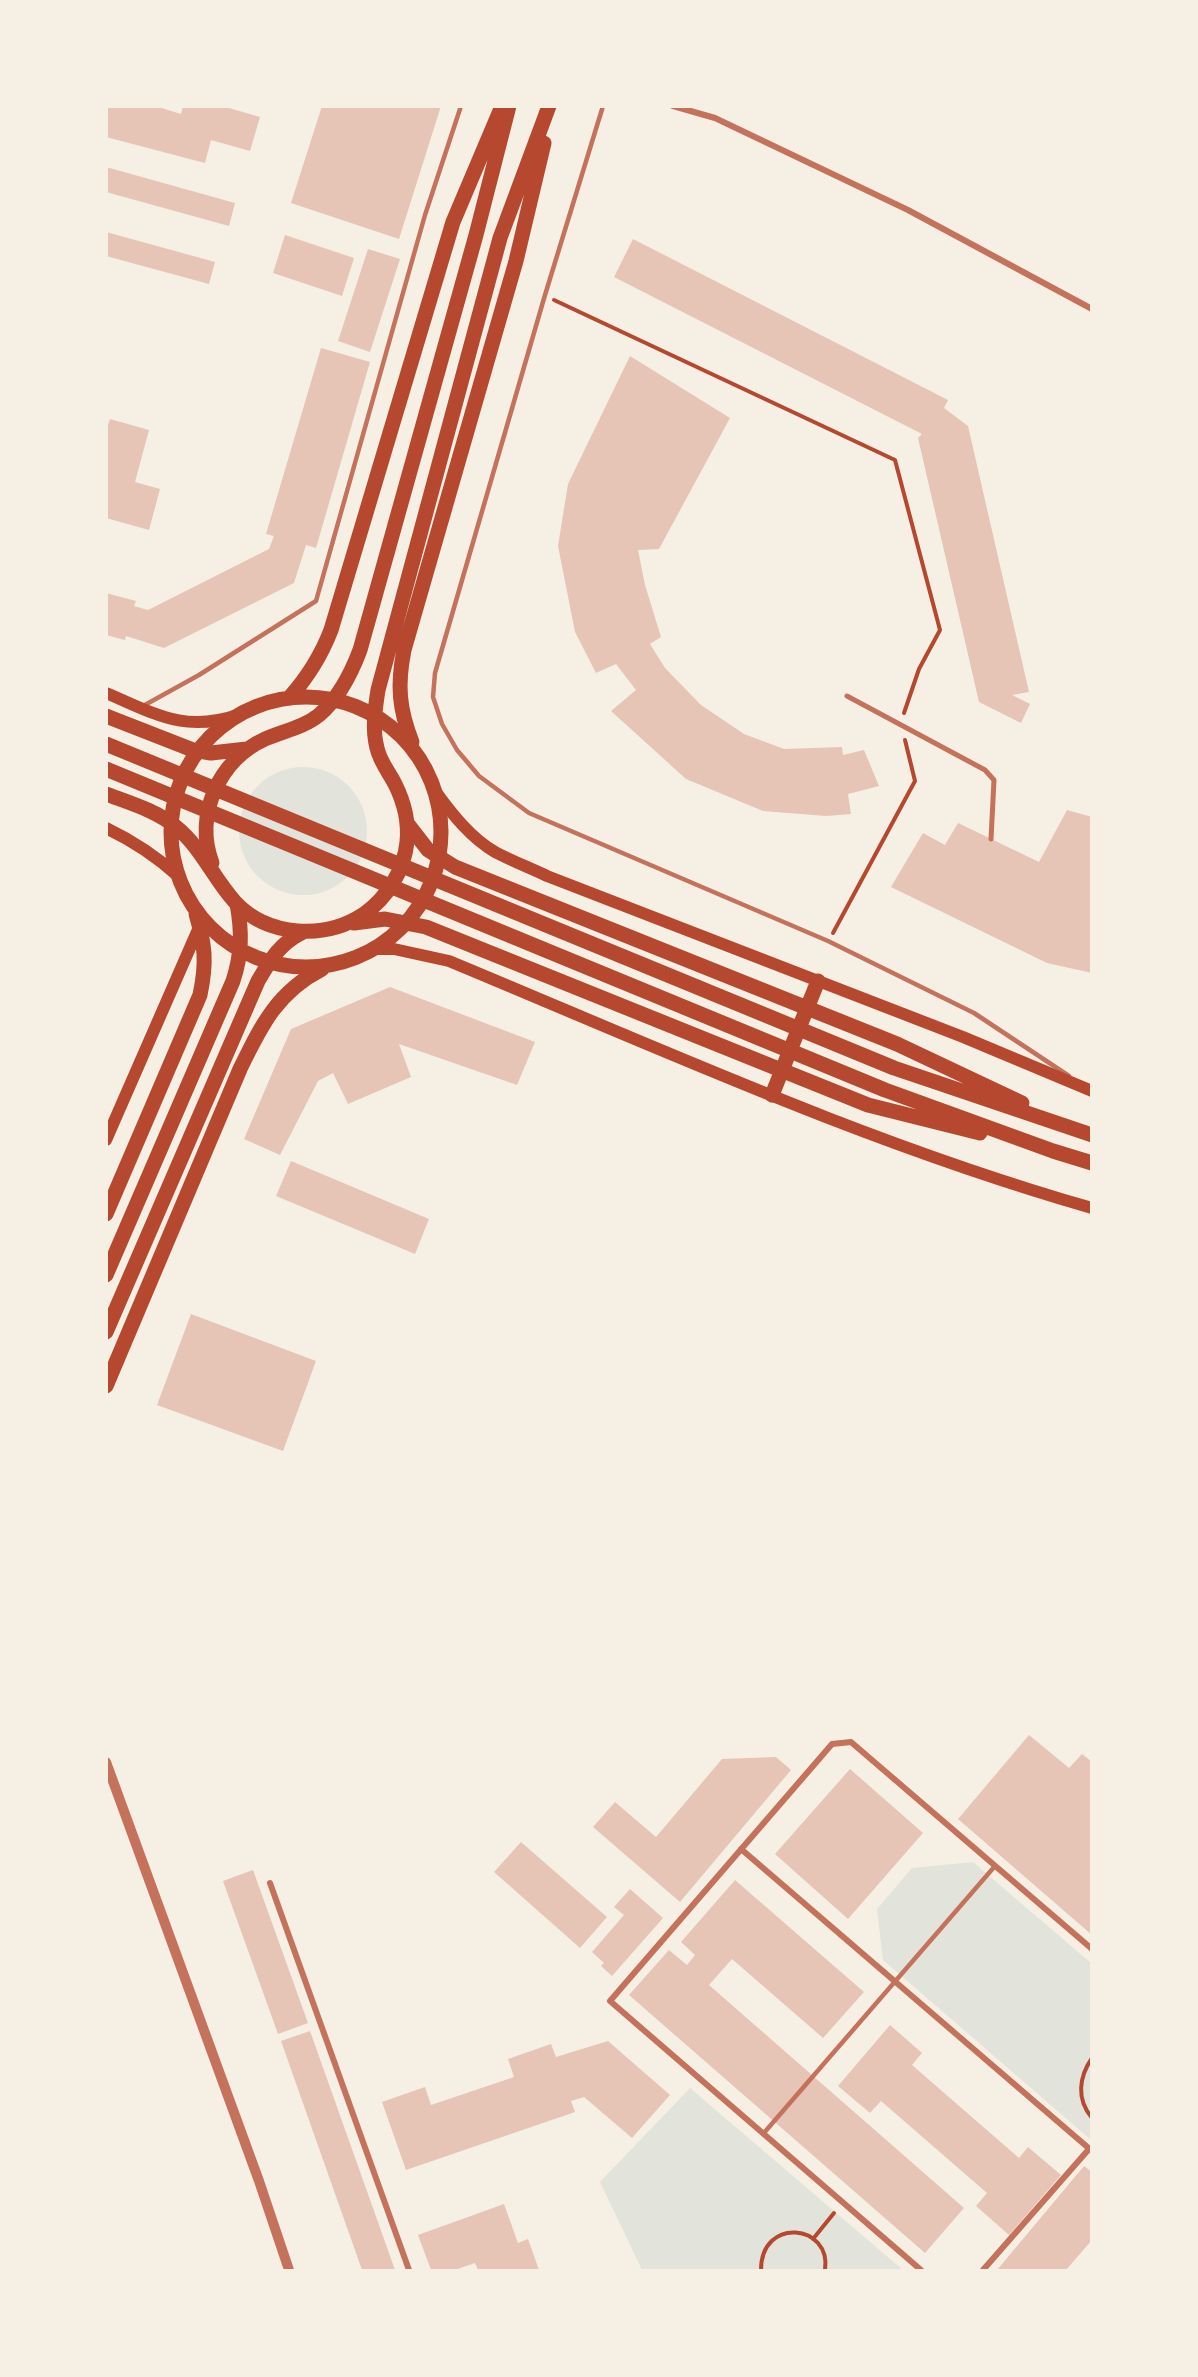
<!DOCTYPE html>
<style>
body{margin:0}
#map{position:relative;width:1198px;height:2377px;overflow:hidden;background:#f6efe4;font-family:"Fira Sans",sans-serif}
canvas{display:block}
.frame{position:absolute;inset:0;border:108px solid #f6efe4;pointer-events:none}
</style>
<div id="map">
<canvas width="1198" height="2377"></canvas>
<div class="frame"></div>
</div>
<script>
const g = document.querySelector('canvas').getContext('2d');
g.lineJoin = 'round';
function paint(path, color) { g.fillStyle = color; g.fill(path, 'evenodd'); }
function trace(path, color, width, dash) { g.strokeStyle = color; g.lineWidth = width; g.lineCap = dash ? 'butt' : 'round'; g.setLineDash(dash || []); g.stroke(path); }
paint(new Path2D(`
 M239 831a64 64 0 1 1 128 0a64 64 0 1 1-128 0Z
 M973,1862L1091,1963V2140L883,1960L877,1909L912,1868Z
 M690,2088L903,2270H642L600,2182Z`), '#e2e4dc');
paint(new Path2D(`
 M106,106H155L181,114L183,106H222L260,117L250,151L211,140L205,163L106,137Z
 M322,106H441L399,239L291,203Z
 M106,167L235,203L229,226L106,192Z
 M106,232L215,262L209,284L106,256Z
 M285,235L354,258L342,296L273,273Z
 M633,239L948,400L944,408L968,426L1029,692L1012,695L1030,704L1021,723L979,702L918,438L922,434L614,277Z
 M368,249L400,259L370,352L338,341Z
 M321,348L370,362L316,548L306,545L294,583L164,648L126,636L125,640L106,635V593L136,601L134,606L148,610L269,549L274,536L266,534Z
 M630,356L730,418L659,549L638,550L645,585L661,637L650,644L665,668L701,705L744,734L784,749L842,747L843,755L864,750L879,786L848,794L851,814L826,816L763,811L686,779L611,711L636,690L616,664L596,673L575,632L558,546L568,484Z
 M110,419L149,430L135,482L160,489L149,530L106,518V431Z
 M1067,810L1092,817V973L1047,963L891,887L923,833L945,845L958,823L1039,862Z
 M390,987L535,1042L517,1085L399,1044L411,1077L348,1104L333,1073L318,1081L280,1155L244,1139L291,1029Z
 M291,1161L429,1219L415,1254L276,1196Z
 M191,1314L316,1361L283,1451L157,1405Z
 M1029,1735L1069,1768L1082,1754L1092,1762V1935L958,1819Z
 M776,1757L791,1770L680,1902L593,1827L615,1802L656,1837L722,1759Z
 M850,1769L923,1833L848,1919L775,1854Z
 M521,1842L607,1917L580,1948L494,1872Z
 M253,1870L308,2023L278,2034L223,1881Z
 M735,1880L864,1992L823,2038L732,1959L709,1985L964,2208L925,2253L629,1995L669,1950L687,1965L695,1955L681,1942Z
 M630,1889L663,1918L612,1976L601,1966L604,1963L592,1952L624,1915L614,1907Z
 M890,2025L922,2053L912,2065L1019,2158L1028,2147L1061,2175L1009,2235L976,2206L987,2193L881,2101L870,2113L838,2086Z
 M310,2031L395,2270H362L281,2041Z
 M608,2041L670,2095L632,2138L584,2097L571,2101L575,2112L406,2170L382,2102L425,2087L431,2105L514,2077L508,2059L551,2044L556,2057Z
 M1084,2166L1092,2172V2240L1066,2270H997Z
 M504,2204L518,2243L528,2239L539,2270H478L475,2263L455,2270H431L418,2235Z`), '#e6c5b7');
trace(new Path2D(`
 M554,300L895,460L940,630L919,669L904,713
 M833,933L915,781L905,740
 M1092,2058C1079,2077 1076,2099 1092,2118
 M813,2239L834,2213
 M761,2270C761,2216 832,2224 825,2270`), '#b5482f', 4);
trace(new Path2D(`
 M603,106L545,295L435,673L433,697L442,724L457,750L479,776L529,813L828,941L974,1013L1069,1076
 M143,706L199,675L316,601L425,215L461,106
 M763,2134L995,1866`), '#c5725c', 4.5);
trace(new Path2D(`
 M847,696L985,770L994,780L991,839`), '#c5725c', 5);
trace(new Path2D(`
 M673,106L715,118L908,210L1092,309
 M741,1849L1092,2151
 M270,1883L409,2270
 M921,2270L610,2001L832,1744L851,1742L1092,1949
 M983,2270L1089,2149`), '#c5725c', 6);
trace(new Path2D(`
 M106,1762L259,2181L289,2270`), '#c5725c', 10);
trace(new Path2D(`
 M106,693C156,714 184,733 238,715
 M436,792C452,814 471,838 495,852C512,861 530,868 547,876L963,1037L1092,1091
 M106,828C133,841 156,856 178,876
 M376,949H394L449,961C661,1049 871,1145 1092,1208
 M106,1140L200,925`), '#b5482f', 12);
trace(new Path2D(`
 M171 832a135 135 0 1 1 270 0a135 135 0 1 1-270 0Z
 M289,698C308,677 321,656 331,630L453,222L500,111
 M106,716L193,750L211,753L247,749
 M412,742C399,709 397,685 404,650L516,261L544,143
 M106,744L894,1068L1092,1135
 M106,769L885,1090L1053,1151L1092,1163
 M106,794C130,803 157,811 176,827C202,848 213,878 235,902C268,937 325,940 364,914C388,897 404,870 407,842C409,822 404,802 395,784C389,772 380,762 377,748C372,729 375,709 378,690L500,238L549,106
 M407,823L428,850L455,867L897,1044L1022,1103
 M212,863C194,815 219,760 265,739C283,731 303,728 319,715C339,698 351,674 360,650L476,235L509,106
 M354,923L385,919L426,927L868,1105L980,1133
 M772,1095L818,981
 M106,1214L200,995C207,962 205,945 196,914
 M106,1275L233,981C242,954 242,931 237,904
 M106,1332L258,981C271,959 279,944 303,932
 M106,1386L240,1069C261,1026 277,992 322,969`), '#b5482f', 15);
</script>
